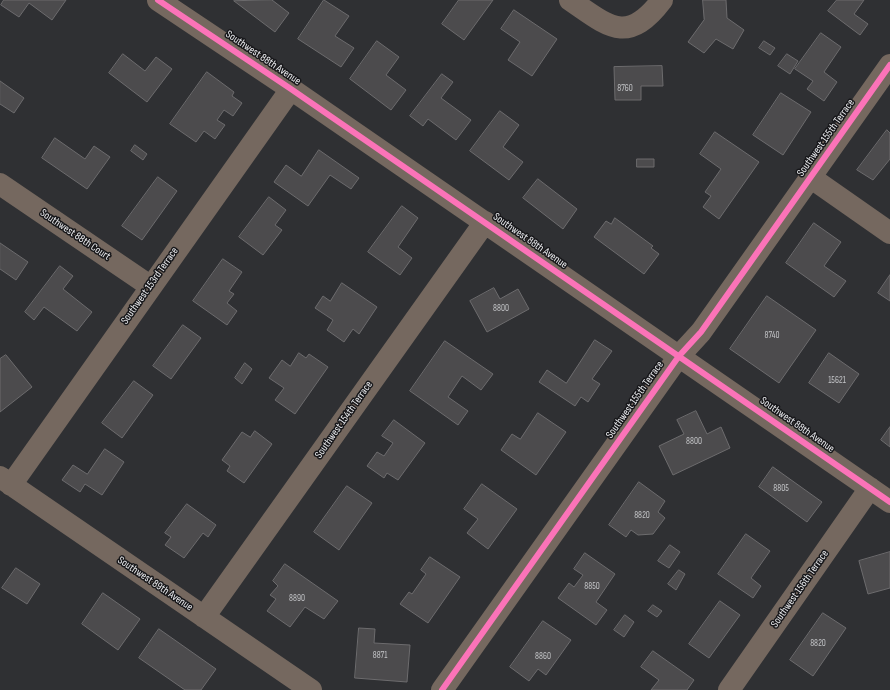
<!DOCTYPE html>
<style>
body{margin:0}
canvas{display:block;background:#2f3033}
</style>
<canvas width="890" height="690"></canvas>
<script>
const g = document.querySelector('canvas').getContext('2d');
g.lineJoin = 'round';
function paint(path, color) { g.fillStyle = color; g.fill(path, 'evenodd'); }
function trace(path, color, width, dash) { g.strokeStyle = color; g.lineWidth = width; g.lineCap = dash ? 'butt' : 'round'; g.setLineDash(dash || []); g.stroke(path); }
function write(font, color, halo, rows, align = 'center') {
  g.font = font + ' "Sofia Sans Condensed",sans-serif'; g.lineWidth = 3; g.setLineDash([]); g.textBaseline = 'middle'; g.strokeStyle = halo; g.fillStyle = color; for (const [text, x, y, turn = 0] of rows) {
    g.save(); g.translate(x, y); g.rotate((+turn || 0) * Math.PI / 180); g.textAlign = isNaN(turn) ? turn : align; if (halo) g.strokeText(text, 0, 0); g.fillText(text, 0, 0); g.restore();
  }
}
const building = new Path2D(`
 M4,0H66L52,20L29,3L19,17L1,5Z
 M272,0L289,13L275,32L234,1Z
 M324,0L349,16L335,36L354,48L341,67L298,39Z
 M459,0H493L464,40L442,24Z
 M703,0H726L727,18L744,30L733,49L716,39L704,53L688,42L704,20Z
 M837,0H864L854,14L868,24L860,35L828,11Z
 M514,10L557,39L532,76L508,60L520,42L501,29Z
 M821,33L841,47L824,72L837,82L824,101L807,89L813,81L795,69Z
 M377,41L399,57L386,75L406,90L391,110L350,79Z
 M764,41L775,48L770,55L759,48Z
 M123,54L145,71L156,57L172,69L147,102L109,73Z
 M787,54L798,61L790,74L778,66Z
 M662,66L663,86H641V100H615L614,67Z
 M207,72L234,92L232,96L242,103L233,116L224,110L217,120L225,125L215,139L204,131L196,142L170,124Z
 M442,74L453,82L441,98L471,120L456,140L428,119L423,126L410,116Z
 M0,81L24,98L14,113L0,104Z
 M781,93L811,112L783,155L753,135Z
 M500,111L519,125L503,147L523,162L509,180L470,151Z
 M887,130L890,133V159L873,180L857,170Z
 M715,132L759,162L719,219L703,207L711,196L705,192L721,169L700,154Z
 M55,138L85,159L94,146L110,157L87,189L42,158Z
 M135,145L147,154L143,160L131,151Z
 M319,150L359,178L351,189L330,175L308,206L274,182L286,165L301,176Z
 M637,159H654V167H637Z
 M158,177L177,191L142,240L122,226Z
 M538,179L577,209L563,229L523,198Z
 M269,197L286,210L275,225L282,230L263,255L239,237Z
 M402,206L418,218L398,247L412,258L400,275L368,252Z
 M615,218L653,246L651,248L659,254L644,274L594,237L606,221L611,224Z
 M814,223L841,242L824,266L846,281L834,297L786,263Z
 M0,243L28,262L16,280L0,269Z
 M223,259L242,272L229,291L234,294L227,303L237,311L227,325L193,301Z
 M60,266L73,276L63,289L92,312L77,331L44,307L34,320L25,312Z
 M890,275V301L878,293Z
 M342,283L377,307L359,334L353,329L344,342L327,330L333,320L315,308L323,296L330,301Z
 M494,288L500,299L518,289L529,309L487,332L470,301Z
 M767,296L816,330L779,383L730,349Z
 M183,325L201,338L171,379L153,366Z
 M595,340L612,351L592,379L600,384L588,402L581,397L575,406L539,382L547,370L566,383Z
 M445,341L493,374L481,390L462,376L448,397L468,411L458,425L410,391Z
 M299,353L306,358L309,354L328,367L295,414L275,400L284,388L269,378L282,360L290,366Z
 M829,353L859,374L839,403L809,383Z
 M6,355L32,387L0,412V359Z
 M245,363L252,369L242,384L235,378Z
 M134,381L153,395L122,438L102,423Z
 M696,411L707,434L721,427L730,448L673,475L659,446L684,434L677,420Z
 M538,413L566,432L536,475L501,450L512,434L520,439Z
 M394,420L425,443L398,480L387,473L384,478L367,466L377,452L384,456L393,443L382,436Z
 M890,427V447L881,440Z
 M255,431L272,444L244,483L227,471L230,466L222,460L242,432L250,437Z
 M105,449L124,462L102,495L85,484L80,492L62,480L73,465L87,474Z
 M773,467L822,502L807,522L759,487Z
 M639,482L665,501L658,512L665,518L653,534L638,535L631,530L626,537L609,525Z
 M482,484L517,509L488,549L467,533L478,519L464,509Z
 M347,486L372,503L339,550L314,532Z
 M187,504L216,525L208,537L203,533L184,558L165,545L171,537L165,533Z
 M746,534L770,551L751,578L761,586L753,598L718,574Z
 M670,545L680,552L669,568L658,561Z
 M890,552V588L868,594L859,561Z
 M585,553L615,574L596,602L607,610L596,625L558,598L569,583L574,587L583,575L574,569Z
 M430,557L460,577L428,623L400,604L409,592L412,594L426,574L421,570Z
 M285,564L338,601L324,619L305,607L290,627L267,611L276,599L270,595L278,586L273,581Z
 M16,568L40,584L27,604L2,588Z
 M679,570L685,574L676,590L668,584Z
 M103,593L140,619L118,650L82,624Z
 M720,601L740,615L709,658L689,644Z
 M653,605L662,611L657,617L648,611Z
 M823,613L846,628L813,676L790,660Z
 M625,615L634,622L624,637L614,630Z
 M543,621L571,640L546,675L538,669L529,681L510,667Z
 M359,628L375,629L374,643L410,645L407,682L355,678Z
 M159,629L216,669L201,690H185L139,658Z
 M653,651L694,680L687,690H651L659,680L641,667Z`);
paint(building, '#4c4b4d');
trace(building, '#6c6b6d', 1);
trace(new Path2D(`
 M158,0L291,89L890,502
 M570,0C608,26 627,46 662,0
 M810,177L890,233
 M0,184L150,286
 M0,477L311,690
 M11,485L291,89
 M204,617L485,222
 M442,690L679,356L701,332L890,65
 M729,690L870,488`), '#75685f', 22);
trace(new Path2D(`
 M158,0L291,89L890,502
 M442,690L679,356L701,332L890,65`), '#fb73b8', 6);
write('9px', '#c2c3c6', null, [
 ["8760",625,89],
 ["8800",501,309],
 ["8740",772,336],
 ["15621",837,381],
 ["8800",694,442],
 ["8805",781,489],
 ["8820",642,516],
 ["8850",592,587],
 ["8890",297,599],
 ["8820",818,644],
 ["8871",380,656],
 ["8860",543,657]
]);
write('11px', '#eaebee', '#17171a', [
 ["Southwest 88th Avenue",263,58,34],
 ["Southwest 155th Terrace",826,138,-55],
 ["Southwest 88th Court",75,235,34],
 ["Southwest 88th Avenue",530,241,35],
 ["Southwest 153rd Terrace",150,286,-55],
 ["Southwest 155th Terrace",635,400,-55],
 ["Southwest 154th Terrace",344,420,-55],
 ["Southwest 88th Avenue",797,425,35],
 ["Southwest 89th Avenue",155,584,34],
 ["Southwest 156th Terrace",800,589,-55]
]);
</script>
